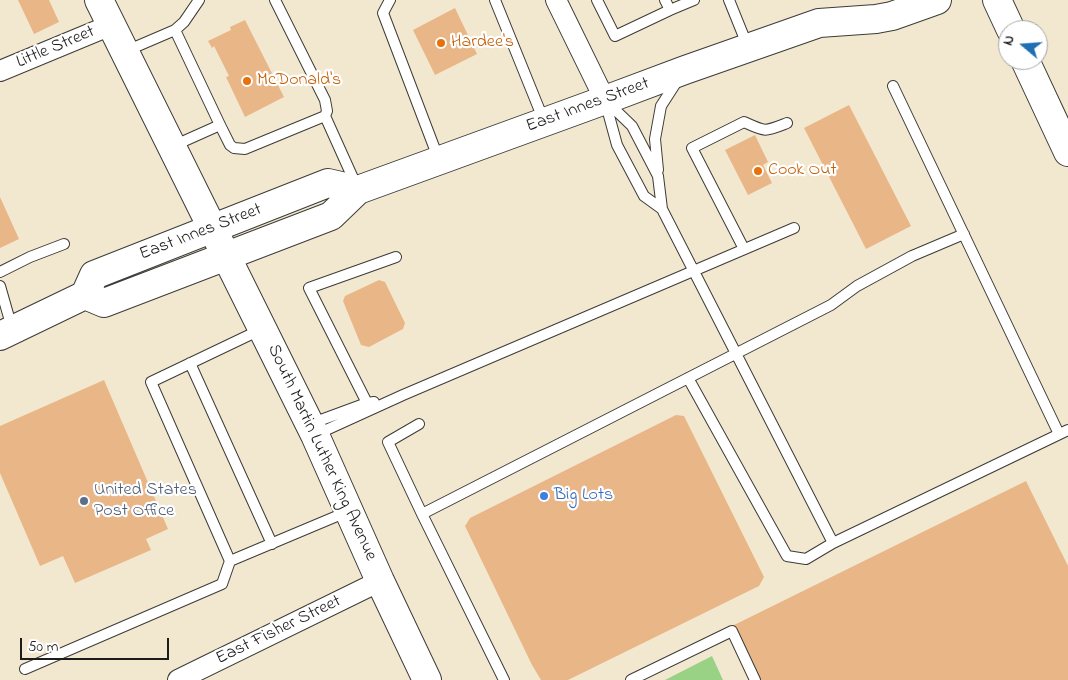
<!DOCTYPE html>
<style>
body{margin:0}
#map{position:relative;width:1068px;height:680px;overflow:hidden;background:#f2e8d0;font-family:"Indie Flower",sans-serif}
canvas{display:block}
.north{position:absolute;left:998px;top:20px;width:50px;height:50px;box-sizing:border-box;background:#fff;border:1px solid #a4a4a4;border-radius:50%;rotate:288deg;font-size:14px;font-weight:700;line-height:20px;text-align:center;color:#1c1c1c}
.north::after{content:'';display:block;margin:auto;width:18px;height:22px;background:#1f6fb2;clip-path:polygon(50% 0,100% 100%,50% 72%,0 100%)}
.scale{position:absolute;left:20px;top:638px;width:149px;height:22px;box-sizing:border-box;border:2px solid #1c1c1c;border-top:0;padding-left:6px;font-size:15px;line-height:18px;white-space:nowrap;color:#1c1c1c;-webkit-text-stroke:4px #fff;paint-order:stroke}
</style>
<div id="map">
<canvas width="1068" height="680"></canvas>
<div class="north">N</div>
<div class="scale">50 m</div>
</div>
<script>
const g = document.querySelector('canvas').getContext('2d');
g.lineJoin = 'round';
function paint(path, color) { g.fillStyle = color; g.fill(path, 'evenodd'); }
function trace(path, color, width, dash) { g.strokeStyle = color; g.lineWidth = width; g.lineCap = dash ? 'butt' : 'round'; g.setLineDash(dash || []); g.stroke(path); }
function write(font, color, halo, rows, align = 'center') {
  g.font = font + ' "Indie Flower",sans-serif'; g.lineWidth = 4.5; g.setLineDash([]); g.textBaseline = 'middle'; g.strokeStyle = halo; g.fillStyle = color; for (const [text, x, y, turn = 0] of rows) {
    g.save(); g.translate(x, y); g.rotate((+turn || 0) * Math.PI / 180); g.textAlign = isNaN(turn) ? turn : align; if (halo) g.strokeText(text, 0, 0); g.fillText(text, 0, 0); g.restore();
  }
}
paint(new Path2D(`
 M712,656L723,680H665Z`), '#99d284');
paint(new Path2D(`
 M18,0H49L59,22L34,34Z
 M455,8L477,54L435,75L413,30Z
 M245,20L284,97L245,117L226,77L229,76L214,46L212,48L208,41L231,30L230,27Z
 M849,105L911,226L866,249L804,128Z
 M755,135L768,162L763,165L772,183L748,195L725,150Z
 M0,197L19,239L0,248Z
 M379,280L385,282L405,323L403,329L369,347L361,345L343,301L345,296Z
 M104,380L168,529L146,539L151,550L75,583L63,556L40,566L0,473V426Z
 M676,415L684,416L764,577L759,586L568,680H541L532,665L465,526L470,518Z
 M1026,481L1068,566V680H759L732,626Z`), '#e9b688');
const lane = new Path2D(`
 M390,0L383,13L439,160
 M495,0L544,121
 M597,0L615,36L670,10L694,0
 M665,0L670,10
 M729,0L748,47
 M175,30L220,125L230,145L234,148L245,149L325,116L327,111L325,100L275,0
 M126,51L175,30L184,22L199,0
 M893,86L1059,434
 M605,101L617,145L644,196L662,209
 M606,101L632,126L658,176L662,209L833,543L1068,430
 M325,116L357,187
 M173,146L220,125
 M658,170L655,139L661,106L679,78
 M744,249L692,148L744,122C766,132 764,132 787,123
 M0,272L30,257L64,244
 M0,286L12,328
 M190,363L272,544
 M688,378L787,556L806,559L833,543
 M367,403L309,288L396,257
 M310,424L367,403L374,402
 M419,424L388,442L422,514L504,680
 M315,435L403,395L794,228
 M422,514L831,305L857,286L912,256L964,234
 M230,561L349,511
 M25,669L222,584L230,561L151,382L262,329
 M631,680L732,631L755,680`);
const street = new Path2D(`
 M556,0L605,100
 M0,71L111,25
 M178,680L380,581`);
const secondary = new Path2D(`
 M99,0L315,435L380,581L427,680
 M997,0L1011,30
 M1025,60L1068,152`);
const primary = new Path2D(`
 M85,295L104,303L331,216L358,190L605,100L685,70L819,23L876,19L892,16L937,0
 M0,336L85,295L94,275L328,183L358,190`);
trace(lane, '#3c3b37', 12);
trace(street, '#3c3b37', 22);
trace(secondary, '#3c3b37', 30);
trace(primary, '#3c3b37', 30);
trace(lane, '#fff', 10);
trace(street, '#fff', 20);
trace(secondary, '#fff', 28);
trace(primary, '#fff', 28);
for (const [x, y, r, color] of [
 [441,43,5,"#e8710a"],
 [247,81,5,"#e8710a"],
 [758,171,5,"#e8710a"],
 [544,496,5,"#3f7fe0"],
 [84,501,5,"#5c6f8a"]
]) { const dot = new Path2D(); dot.arc(x, y, r, 0, 2 * Math.PI); g.fillStyle = color; g.fill(dot); trace(dot, '#fff', 2); }
write('18px', '#c56008', '#fff', [
 ["Hardee's",451,43],
 ["McDonald's",257,81],
 ["Cook Out",768,171]
], 'left');
write('18px', '#1c1c1c', '#fff', [
 ["Little Street",56,48,-23],
 ["East Innes Street",588,106,-20],
 ["East Innes Street",201,233,-21],
 ["South Martin Luther King Avenue",321,453,65],
 ["East Fisher Street",279,631,-26]
]);
write('18px', '#4e5e75', '#fff', [
 ["United States",94,491],
 ["Post Office",94,512]
], 'left');
write('18px', '#366cbe', '#fff', [
 ["Big Lots",554,496]
], 'left');
</script>
